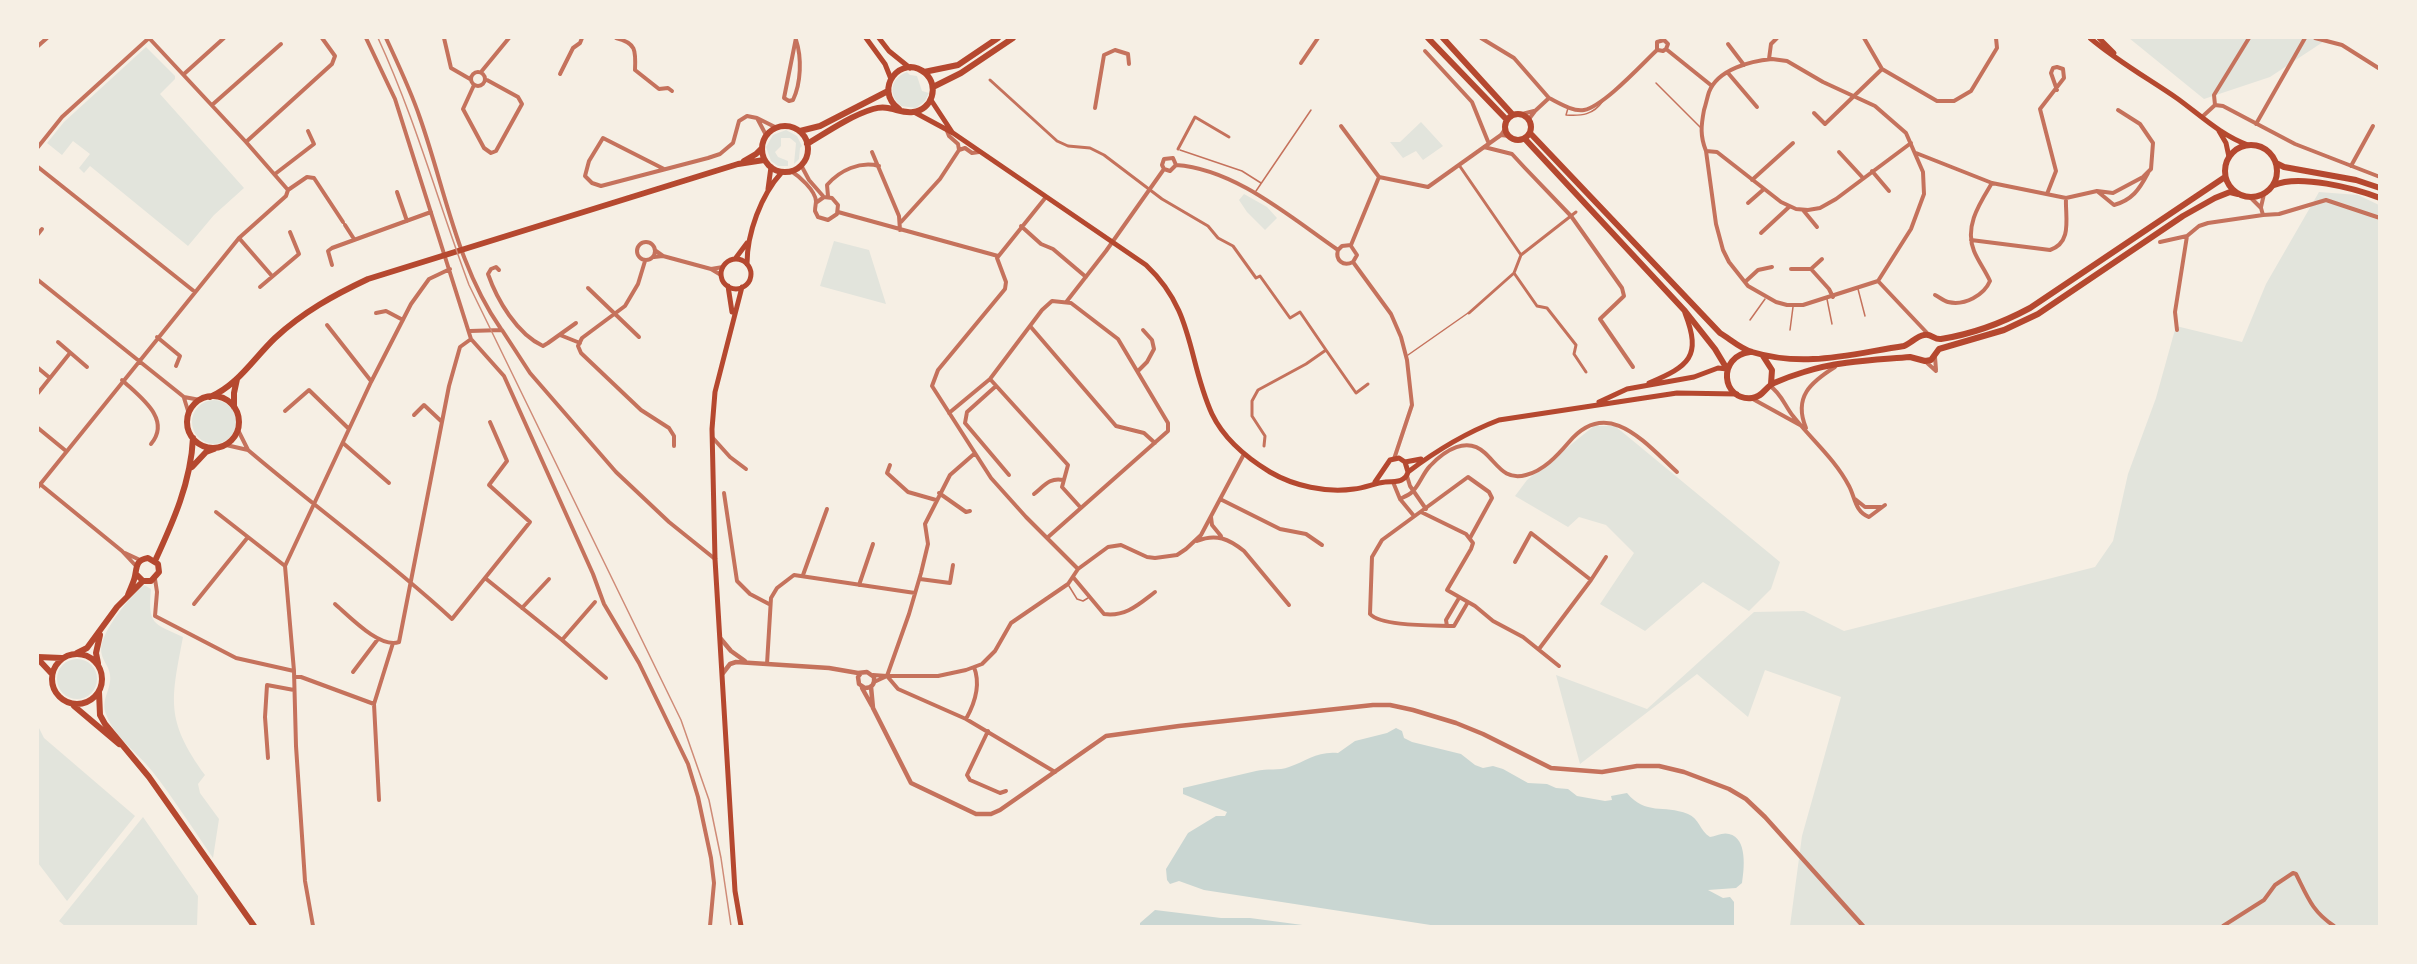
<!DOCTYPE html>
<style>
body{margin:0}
#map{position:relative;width:2417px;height:964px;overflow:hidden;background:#f6efe4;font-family:"DM Sans",sans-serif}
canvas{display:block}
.frame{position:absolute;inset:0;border:39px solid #f6efe4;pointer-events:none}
</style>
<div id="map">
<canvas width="2417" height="964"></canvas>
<div class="frame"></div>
</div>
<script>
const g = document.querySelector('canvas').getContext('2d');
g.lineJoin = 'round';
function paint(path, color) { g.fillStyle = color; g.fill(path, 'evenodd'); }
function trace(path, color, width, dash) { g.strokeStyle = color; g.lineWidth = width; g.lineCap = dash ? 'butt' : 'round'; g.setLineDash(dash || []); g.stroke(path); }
paint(new Path2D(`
 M2129,38H2329L2270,77L2204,99Z
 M146,47L175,76V79L160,94L244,188L214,215L188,246L90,166L84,173L79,168L90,154L73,141L62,155L47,143L64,122Z
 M907,72L910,75L917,76L922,91L929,93L925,101L916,108L901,106C888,95 890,78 907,72Z
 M1421,122L1443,146L1423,160L1416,151L1403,158L1390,142H1400Z
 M786,130L797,136L802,146L800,148L799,159L794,164L796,143L790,138H781V146L775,152L778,157L788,161V166H778L771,161L766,147L773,135Z
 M2319,192L2358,195L2379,205V926H1790L1802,836L1841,697L1765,670L1748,717L1697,674L1580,764L1556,675L1647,709L1754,612L1804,611L1844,631L2095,567L2113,541L2128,474L2156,398L2176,326L2242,342L2266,284Z
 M1244,194L1267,207L1277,218L1265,230L1247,212L1239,200Z
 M834,241L869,250L886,304L820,286Z
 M192 422a22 22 0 1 1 44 0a22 22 0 1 1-44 0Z
 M1594,426H1615L1780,562L1771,589L1749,611L1703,582L1645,631L1600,604L1634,553L1606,525L1579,517L1568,527L1515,496L1527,480Z
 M144,585L151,589C148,624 152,623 183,637C171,700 165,720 205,775L198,784L200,793L219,819L213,858C193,829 174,799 152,771C138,753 114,737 106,714C100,700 112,689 110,675C109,665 101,660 101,649C102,631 129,597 144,585Z
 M57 679a20 20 0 1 1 40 0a20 20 0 1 1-40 0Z
 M38,726L44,738L135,816L67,901L38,863Z
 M143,817L198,896L197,926H65L59,921Z`), '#e2e4dc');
paint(new Path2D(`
 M1396,728L1402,731L1404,738L1412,742L1461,754L1475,765L1483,768L1493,766L1503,769L1528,783L1547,784L1556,788L1568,789L1577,796L1605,801L1612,800L1611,796L1627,793C1646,816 1663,804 1688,814C1699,818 1700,831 1710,837C1716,836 1723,832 1729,834C1748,838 1744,870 1742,883L1736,888L1708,890L1723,898L1730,897L1734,902V926H1437L1204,890L1179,881L1170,884L1167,880L1166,869L1188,833L1216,816H1225L1227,812L1183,794V788C1207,782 1232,777 1256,771C1267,768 1279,771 1289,767C1307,761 1317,751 1338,753L1355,741L1387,733Z
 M1155,910L1221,918H1250L1310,926H1140V923Z`), '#c9d6d2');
trace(new Path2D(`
 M1656,83L1700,127
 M1568,108L1566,115C1582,116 1593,115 1603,101
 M1180,150L1242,171L1261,183
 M1256,191L1311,110
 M1858,289L1865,316
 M1827,299L1832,324
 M1750,320L1765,299
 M1790,330L1793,307
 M1408,355L1468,313
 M1069,586L1077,599L1083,601L1088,598`), '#c5725c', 1.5);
trace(new Path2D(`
 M990,80L1057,141L1068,146L1090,148L1104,155L1162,199L1208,226L1218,238L1233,246L1256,278L1260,276L1290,318L1300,312L1326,350
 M1178,149L1195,117L1229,137
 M1459,165L1521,255
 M1521,255L1576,212
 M1514,273L1537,306L1547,308L1576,345L1574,354L1586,372
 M1469,313L1514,273L1521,255
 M1264,446L1265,436L1252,416V401L1258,390L1306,364L1326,350L1356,393L1368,384`), '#c5725c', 3);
trace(new Path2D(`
 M149,38L246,142L288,190
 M386,38C398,64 411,91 420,118C445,189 457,266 501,329
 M444,38L451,68L470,79
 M616,38C636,43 636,50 635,70L659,89L668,88L672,91
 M1481,38L1514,58L1549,98
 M1864,38L1882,69L1937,101H1954L1971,91L1997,48L1996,38
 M2315,38L2342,45L2380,69
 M796,40C802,58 801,83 793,100L789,101L784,98L796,38
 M1728,44L1744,65
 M38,46L47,38
 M1666,49L1712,86
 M1657,50V42L1664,40
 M1658,50L1663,51L1666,49L1668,44L1664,40
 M1425,51L1472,102L1489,144
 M1769,59L1771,44L1777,38
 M1772,59L1787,61L1823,82L1875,106L1906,133L1923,172L1924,194L1911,229L1878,281L1803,305H1787L1776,302L1748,286L1729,262L1723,250L1716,224L1706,151C1700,136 1701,126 1704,110C1706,104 1707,98 1709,92C1718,69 1751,61 1772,59Z
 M1301,63L1318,38
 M471 79a7 7 0 1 1 14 0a7 7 0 1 1-14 0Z
 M481,72L509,38
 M1728,73L1757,107
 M184,74L224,38
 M560,74L573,48L580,43L582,38
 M474,85L463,109L484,148L491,153L496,151L522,104L518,97L487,80
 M212,105L281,44
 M2215,105L2214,95L2249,38
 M1095,108L1104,55L1115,50L1128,54L1129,64
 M1814,113L1825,124L1882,69
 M1522,114L1534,111
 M2202,117L2215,105L2223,106L2295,144L2380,177
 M1529,119L1535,111L1549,98C1559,103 1573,112 1584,110C1604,106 1642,64 1657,50
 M2256,124L2305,38
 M1341,126L1379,177
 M947,131L949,136L958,144L959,150L965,148L972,153L979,152
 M766,135L757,118L775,127
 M1501,135L1509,136
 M246,142L332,64L335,56L322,38
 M38,147L62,117L149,38
 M1484,147L1512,154L1524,167L1571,216L1622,288L1624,296L1600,319L1633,367
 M1706,151L1717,152L1781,202L1796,209L1808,210L1820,208L1836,199L1911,143
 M872,152L899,216L900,230
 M1839,152L1863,178
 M1916,153L1992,183L2066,198L2097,191L2113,193L2143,177L2151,169L2153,143L2140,124L2118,110
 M801,165L809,180L823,196
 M1176,165C1235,169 1290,217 1338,250
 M2351,166L2373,126
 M38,167L195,292
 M664,169L603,138L589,161L585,176L592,183L601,186L708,158L720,154L733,143L739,121L747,116L757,118
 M1164,169L1170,171L1176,165
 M791,171C799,176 815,190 816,201C816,204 815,207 815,211L818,217L828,220L837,214L838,205L832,198L824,197L817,202
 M1872,171L1889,191
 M275,174L314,144L308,131
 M1752,180L1793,143
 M2097,191L2114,205C2132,200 2139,190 2148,173
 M397,192L407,221
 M2047,194L2056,171L2040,109L2064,78L2063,69L2057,67L2053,68L2051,73L2057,90
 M828,196L827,185C840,170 860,161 879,166
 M1046,197L997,258L1006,282L1005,289L938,370L932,386L991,478L1026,517L1078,569
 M2250,197L2261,208L2263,215L2279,214L2326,200L2380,218
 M1748,203L1764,189
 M2261,207L2264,194
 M1803,210L1817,227
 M838,212L998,256
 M901,222L940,179L959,150
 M345,225L354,239
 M1021,226L1041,244L1053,249L1086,277
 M1761,233L1789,207
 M38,234L42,229
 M239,238L272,276
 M1971,240L2050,250C2073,242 2065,217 2066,198
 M637 251a9 9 0 1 1 18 0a9 9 0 1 1-18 0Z
 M2160,242L2187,236L2199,226L2208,223L2263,215
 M1351,245L1379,177L1428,187L1501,135L1505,129
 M1351,246L1357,255L1353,262
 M1338,250C1335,260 1343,267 1353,262
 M1338,250L1342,246L1351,245
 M663,256L711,269
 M654,257L663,256L656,251
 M1822,259L1811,269L1829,289L1833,297
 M645,261L638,284L625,306L582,338L578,346L581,353L641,410L669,428L674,436V446
 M1353,262L1391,314L1401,337L1407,360L1412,405L1394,459
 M332,265L328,251L332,248L431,212
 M1791,269H1811
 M499,270L496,267L491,269L488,274C497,300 517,334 543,346L548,343L576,323
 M721,275L711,269L723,267
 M38,280L184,397L200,400
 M1878,281L1929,335
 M1745,282L1758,270L1772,267
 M260,287L299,254L290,232
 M588,288L639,337
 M1935,295C1939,297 1944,301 1948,302C1965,306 1984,295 1990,281C1985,270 1978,261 1974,251C1964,226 1980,203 1992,183
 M1067,301L1106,251L1164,169L1162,165L1164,159L1173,158L1176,165
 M376,313L386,311L403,320
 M327,325L371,381
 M1030,326L1116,426L1144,433L1155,443
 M2177,330L2175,312L2187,236
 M470,331L502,330L530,373L616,472L669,522L715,559
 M560,335L580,343
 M157,337L180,356L176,366
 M471,339L504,376L593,574L604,604L639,663L688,764L698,797L711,858L714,883L710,926
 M58,342L87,367
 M1935,357L1936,370
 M1925,361L1936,371
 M38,368L50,378
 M1138,371L1147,362L1154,349L1152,340L1143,330
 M990,379L1068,465L1062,487L1081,508
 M122,380C140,397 172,419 151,444
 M996,386L967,412L965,423L1009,475
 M1770,386C1781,393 1785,406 1793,416C1811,439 1835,459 1849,486C1855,497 1855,512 1869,517L1885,505
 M38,393L70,353
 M184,398L189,414
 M1751,398L1800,425
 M285,411L309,390L349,429
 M949,413L990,379L1042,310L1052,301L1071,303L1118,339L1168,423V431L1047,538
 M414,415L424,405L441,421
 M38,428L66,451
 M1806,428C1793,397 1811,382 1835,367
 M712,437L730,457L746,469
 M343,443L389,483
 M226,445L248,450L238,430
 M248,450C315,507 387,559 452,619L530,522L489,485L507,461L490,422
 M890,465L887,473L908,492L936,500
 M1407,476L1410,486L1426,509
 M1393,482L1400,499L1414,516
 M40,484L122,551L136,566
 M38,487L239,238L286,196L288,190L307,177L314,178L343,222
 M724,493L737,581L750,594L769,604
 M939,493L966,512L970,511
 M1034,494C1044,486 1050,477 1063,480
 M1220,499L1280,529L1306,534L1322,545
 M1400,499C1404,497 1409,495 1412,492C1419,486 1423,473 1430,466C1445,450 1467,436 1485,453C1498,465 1505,481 1526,475C1543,471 1557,456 1569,442C1608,396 1645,443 1677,472
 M1855,499L1865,507H1881
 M216,512L285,566
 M1421,512L1466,534L1473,543L1471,549L1447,590L1475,606L1493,621L1523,637L1559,666
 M1211,517L1212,525L1221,536
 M1197,541C1216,533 1229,539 1244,551L1289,605
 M125,553L140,560
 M1515,562L1531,533L1591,580
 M803,575L827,509
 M1073,577L1104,614C1126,617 1139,604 1155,592
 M485,578L562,640L595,602
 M155,579L157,592L155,616L236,658L294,671
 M920,579L950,583L953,565
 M859,585L873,544
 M1468,602L1454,626C1436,625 1382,627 1370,614L1372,557L1382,540L1468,477L1489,492L1492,498L1470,538
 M194,604L248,537
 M335,604C349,616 380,649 399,642L449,386L460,347L471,339L395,99L366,38
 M522,608L549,579
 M1447,626L1446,620L1459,598
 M562,640L606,678
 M1539,649L1591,580L1606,557
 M767,664L771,598L777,588L794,575L915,593
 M353,672L378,639
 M873,675L887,676L874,682
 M887,676H938L966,670L982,664L995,651L1011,623L1068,584L1078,569L1108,547L1121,545L1147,557L1155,558L1177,555L1186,549L1201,535L1244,454
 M887,676L909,614L921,573L928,544L925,524L950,475L974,454
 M887,676L898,689L966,719L1055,772
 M294,677H301L374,704L379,800
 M374,704L393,643
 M966,719C975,703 981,685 974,667
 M988,731L967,775L970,780L1000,793L1006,791
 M268,758L265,717L267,685L294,690
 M313,926L305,881L296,746L294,671L285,566L371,382L411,304L429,279L450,269
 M2223,926L2264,900L2275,885L2293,873L2296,874C2308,898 2312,911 2334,926`), '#c5725c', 4);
trace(new Path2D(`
 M721,639L731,651L745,661
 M723,673L730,664L736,662L829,668L858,673L867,672L874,677C875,684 872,688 865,688L859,684L858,677L861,673
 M871,687L873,708L911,783L976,814H991L1000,810L1106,736L1179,726L1373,705H1390L1413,710L1456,723L1483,734L1551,768L1602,772L1637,766H1659L1684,772L1729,789L1746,799L1765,817L1863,926
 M862,688L872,706`), '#c5725c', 4.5);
trace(new Path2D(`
 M866,38L885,64L891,79
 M879,38L889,51L910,68
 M2090,38C2117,61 2149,79 2178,99C2200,115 2222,136 2248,145
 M2099,38L2114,53
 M931,100L952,132
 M914,112L953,133L1146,265C1195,311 1187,359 1212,414C1224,439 1247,458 1270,472C1294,486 1326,493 1354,489C1365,488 1375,483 1385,482C1391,481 1398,483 1403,479C1407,477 1407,475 1408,472L1405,462
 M2219,131L2226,143L2229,157
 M768,189L771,167
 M735,259L747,243
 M721 274a15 15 0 1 1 30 0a15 15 0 1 1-30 0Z
 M747,264C747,233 761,195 782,172
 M728,286L732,312
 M1649,383C1689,366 1702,357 1685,313
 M1599,402L1627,389L1694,377L1718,368L1727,369
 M1408,472C1437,450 1465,433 1499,420L1677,393L1737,394
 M1375,482L1390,460L1399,458L1405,462L1421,459
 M741,926L735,891L715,559L712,429L715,392L742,287`), '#b5482f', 5);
trace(new Path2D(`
 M1428,38L1507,120
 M1443,38L1513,115
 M924,72L958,65L998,38
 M933,87L961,73L1013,38
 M1505 127a13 13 0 1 1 26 0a13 13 0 1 1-26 0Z
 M762 149a23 23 0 1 1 46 0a23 23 0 1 1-46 0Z
 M800,131L820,126L888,91
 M1530,133L1720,333C1730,339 1741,349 1752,352C1805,368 1850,354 1904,346C1911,343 1917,336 1924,335C1931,333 1934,340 1941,339C1973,334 2002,323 2030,308L2225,177
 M1525,139L1685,311L1715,349L1727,369
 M807,144C827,132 850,116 873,109C890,104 899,114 913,112C932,110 940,86 925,73C902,53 872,89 899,109
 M2225 171a26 26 0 1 1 52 0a26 26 0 1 1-52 0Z
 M744,161L756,154L762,148
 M2276,163L2284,167L2356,180L2380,188
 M2274,185C2299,174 2354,188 2380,198
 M1750,352C1717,356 1721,401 1752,398C1763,397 1765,387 1774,383C1783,379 1794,375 1804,372C1837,361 1876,360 1910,357L1925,361L1931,360L1939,349L2004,330L2038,314L2183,216L2215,198L2230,192L2238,194
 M1763,356L1772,370L1771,384
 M187 422a26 26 0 1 1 52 0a26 26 0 1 1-52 0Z
 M210,397C238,385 254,358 275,338C303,312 334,295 368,279L738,164L764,160
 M234,407V393L237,379
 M192,467L206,452L214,449
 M155,561C173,522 191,482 193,438
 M128,595C130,589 134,582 135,576C137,566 136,560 148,558L158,564L159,572L151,581H143L136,574
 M77,653L87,648L117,607L143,581
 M52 679a25 25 0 1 1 50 0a25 25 0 1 1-50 0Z
 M38,657L62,658
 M38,659L52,674
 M98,663L96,653L100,635
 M99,692L100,715L105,724L149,777L254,926
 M74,706L119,744`), '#b5482f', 6);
trace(new Path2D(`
 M378,38C415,118 438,202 469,285L681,720L709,800L721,858L731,926`), '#cf8b77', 1.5);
</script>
